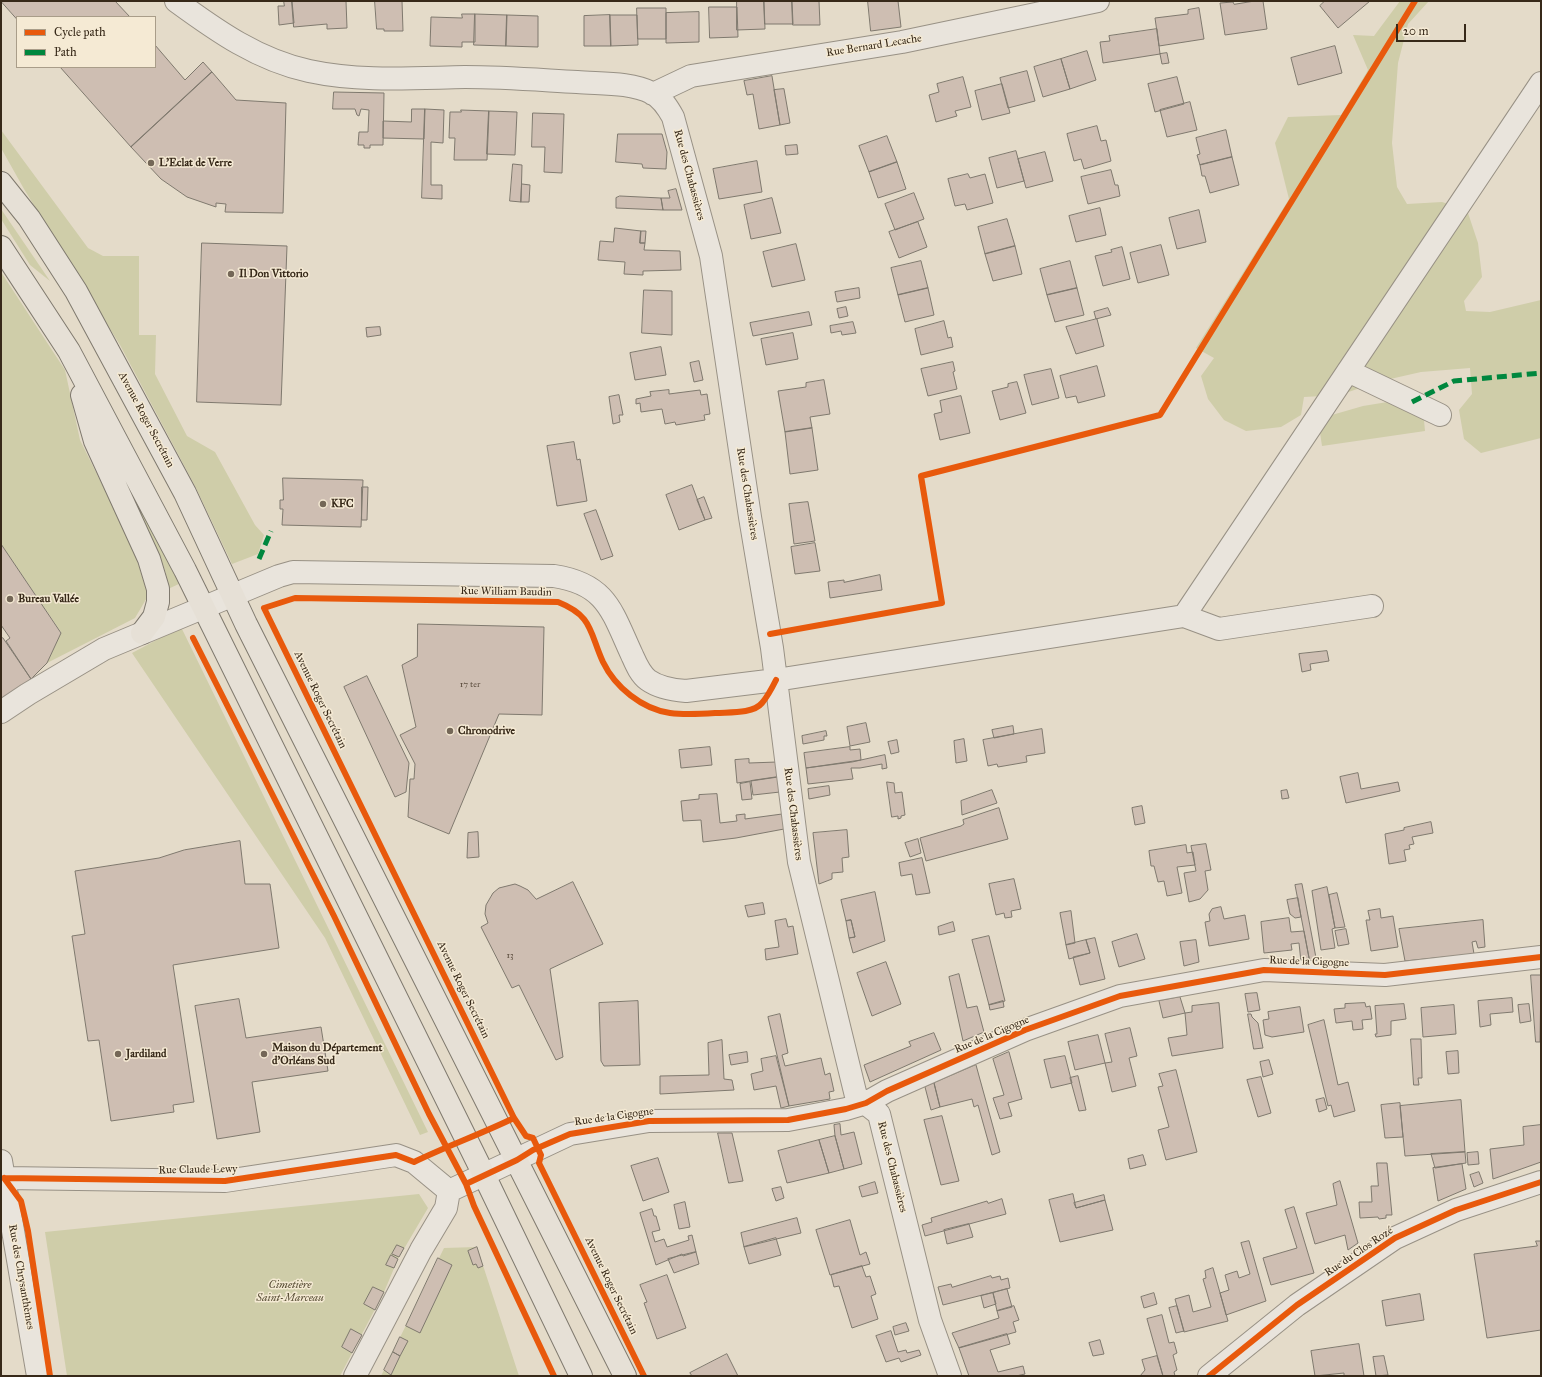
<!DOCTYPE html>
<meta charset="utf-8">
<style>
body{margin:0}
#map{position:relative;width:1542px;height:1377px;overflow:hidden;background:#e4dbc9;font-family:"IM FELL Great Primer",serif}
canvas{display:block}
.frame{position:absolute;inset:0;border:2px solid #372919;pointer-events:none}
.legend{position:absolute;left:16px;top:16px;width:140px;height:52px;box-sizing:border-box;background:#f5ead4;border:1px solid #a99d89;margin:0;padding:5px 7px;list-style:none;font-size:12px;color:#372919}
.legend li{display:flex;align-items:center;gap:8px;height:20px}
.legend b{width:20px;border:1px solid #a99d89}
.scale{position:absolute;left:1396px;top:24px;width:70px;height:18px;box-sizing:border-box;border:2px solid #372919;border-top:0;padding-left:5px;font-size:12px;line-height:14px;white-space:nowrap;color:#372919;-webkit-text-stroke:3px #f5ead4;paint-order:stroke}
</style>
<div id="map">
<canvas width="1542" height="1377"></canvas>
<div class="frame"></div>
<ul class="legend">
<li><b style="height:5px;background:#e8590c"></b>Cycle path</li>
<li><b style="height:5px;background:#00873e"></b>Path</li>
</ul>
<div class="scale">20 m</div>
</div>
<script>
const g = document.querySelector('canvas').getContext('2d');
g.lineJoin = 'round';
function paint(path, color) { g.fillStyle = color; g.fill(path, 'evenodd'); }
function trace(path, color, width, dash) { g.strokeStyle = color; g.lineWidth = width; g.lineCap = dash ? 'butt' : 'round'; g.setLineDash(dash || []); g.stroke(path); }
function write(font, color, halo, rows, align = 'center') {
  g.font = font + ' "IM FELL Great Primer",serif'; g.lineWidth = 3; g.setLineDash([]); g.textBaseline = 'middle'; g.strokeStyle = halo; g.fillStyle = color; for (const [text, x, y, turn = 0] of rows) {
    g.save(); g.translate(x, y); g.rotate((+turn || 0) * Math.PI / 180); g.textAlign = isNaN(turn) ? turn : align; if (halo) g.strokeText(text, 0, 0); g.fillText(text, 0, 0); g.restore();
  }
}
paint(new Path2D(`
 M1400,1H1429L1408,24L1398,63L1392,143L1397,187L1407,204L1442,202L1467,210L1478,243L1482,277L1464,301L1466,311L1490,312L1541,300V438L1481,453L1464,439L1459,410L1472,394L1470,368L1421,372L1377,382L1340,395L1304,397L1301,415L1281,427L1246,431L1224,420L1208,399L1201,376L1214,358L1196,348L1289,199L1275,143L1288,117L1341,115L1368,70L1353,35L1374,36Z
 M1,130L88,248L103,256H139V335H156L155,374L187,436L215,452L255,525L264,535L258,554L232,564L195,486L120,345L24,189L1,148Z
 M1,209L50,281L30,265L1,219Z
 M1,272L65,370L80,440L133,547L148,596L135,618L47,663L61,632L1,544Z
 M1412,398L1424,420L1425,431L1322,446L1318,419L1363,406Z
 M139,508H141L181,583L168,589C168,563 147,534 136,511Z
 M181,627L428,1132L420,1135L325,938L132,653Z
 M419,1194L428,1208L398,1259L384,1292L340,1376H67L45,1232Z
 M477,1247L519,1376H381L444,1248Z`), '#cfcda9');
const building = new Path2D(`
 M1,1H115L130,17H17V19Z
 M284,1H292L294,23L279,25L278,6H284Z
 M292,1H346L347,28L327,29V24L294,27Z
 M375,1H402L403,31H384V29H377Z
 M737,1H764L765,29L737,30Z
 M764,1H792L793,24H765Z
 M792,1H819L820,25H793Z
 M868,1H898L901,27L871,31Z
 M1255,1H1263L1267,29L1225,35L1220,3L1233,2L1234,4Z
 M1325,1H1370L1338,28L1320,6Z
 M709,7H737L738,37L710,38Z
 M637,8H666V39H638Z
 M1199,8L1204,39L1159,46L1155,18L1188,14V10Z
 M699,12V42L666,43V13Z
 M462,14H475V42H462V47L430,46L431,17L462,18Z
 M475,14L507,15L506,46L474,45Z
 M507,15L538,16V47L506,46Z
 M610,15L611,46H584V16Z
 M610,15H637L638,45L611,46Z
 M1157,29L1160,54L1103,63L1100,42L1110,41L1109,36Z
 M155,45L185,80L203,62L212,72L131,147L60,67H155Z
 M1335,46L1342,73L1298,85L1291,58Z
 M1087,51L1096,80L1070,89L1061,59Z
 M1167,53L1169,63L1162,64L1160,54Z
 M1061,59L1070,89L1043,97L1034,67Z
 M1027,71L1035,101L1008,108L1000,78Z
 M212,72L236,100L286,103L283,213L225,212L226,204L216,203V207L187,197L161,179L131,147Z
 M772,76L780,125L759,129L753,94L747,95L744,81Z
 M963,77L971,107L955,111L957,116L936,122L929,95L939,92L937,84Z
 M1177,77L1184,104L1155,112L1148,84Z
 M1002,84L1010,113L982,120L975,91Z
 M784,89L790,123L780,125L774,90Z
 M334,92L384,93L383,145H370V148H364V145H358L359,132H368L369,110L361,109L359,116L357,115L355,109H333Z
 M1190,102L1197,130L1167,137L1160,110Z
 M412,109H425L424,139L383,138V121L411,122Z
 M425,109L444,110L443,143L431,142V185H442V199L422,198Z
 M461,110L489,111L487,160H454L455,138H449L450,112H461Z
 M489,111L517,112L515,155L487,154Z
 M533,113L564,114L562,173L544,172L545,147H532Z
 M1097,126L1101,141L1106,140L1111,161L1084,169L1081,159L1074,161L1067,134Z
 M1226,130L1232,157L1200,165L1197,155L1200,154L1196,138Z
 M618,134H662L667,152L666,169L643,168L642,164L616,162Z
 M887,136L897,162L869,172L859,146Z
 M797,145L798,154L786,155L785,146Z
 M1016,151L1024,181L997,188L989,158Z
 M1045,152L1053,181L1026,188L1018,159Z
 M1232,157L1239,185L1210,193L1205,176H1202L1200,165Z
 M757,161L762,192L719,199L713,169Z
 M897,162L906,189L878,198L869,172Z
 M513,164L522,165L521,202L510,201Z
 M1111,170L1115,185H1118L1120,196L1088,204L1081,177Z
 M968,174L970,178L985,174L993,203L967,210L965,204L955,206L948,179Z
 M522,184L530,185L529,202H521Z
 M676,189L682,210H663L661,198H670L668,191Z
 M914,193L924,219L895,230L885,204Z
 M620,196L661,198L663,210L616,208V198Z
 M772,198L781,233L751,239L744,205Z
 M1100,208L1106,235L1076,242L1069,216Z
 M1199,210L1206,242L1177,249L1169,218Z
 M1007,219L1015,246L985,254L978,227Z
 M918,222L927,247L899,258L889,232Z
 M615,228L641,231L640,243H645L644,250L680,251L681,270L643,271V275L624,274L625,262L598,260L600,241L613,242Z
 M641,231H646L645,243H640Z
 M202,243L287,246L281,405L197,402Z
 M796,244L805,280L772,287L763,252Z
 M1161,245L1169,275L1138,283L1130,253Z
 M1015,246L1022,274L993,281L985,254Z
 M1122,247L1130,279L1103,286L1095,256L1112,252L1111,250Z
 M921,261L928,288L898,295L891,268Z
 M1070,261L1077,288L1047,295L1040,269Z
 M859,288L860,298L837,302L835,292Z
 M928,288L934,315L905,322L898,295Z
 M1077,288L1084,315L1055,322L1047,295Z
 M644,290L672,291V335L642,333Z
 M846,307L848,316L839,318L837,309Z
 M1108,308L1111,315L1096,319L1094,312Z
 M809,312L812,325L753,336L750,323Z
 M1097,319L1104,346L1076,354L1066,327Z
 M944,321L948,338L951,337L953,347L921,355L915,329Z
 M853,322L856,333L842,335L841,331L831,333L830,326Z
 M380,327L381,335L367,337L366,328Z
 M793,333L798,359L766,365L761,339Z
 M661,347L666,375L635,380L630,353Z
 M699,361L703,380L694,382L690,363Z
 M953,362L955,371L953,372L957,389L928,396L921,369Z
 M1097,366L1105,396L1078,403L1076,396L1066,398L1060,376Z
 M1051,369L1059,398L1032,405L1024,375Z
 M824,380L830,414L810,417L812,428L785,432L778,391L806,387V383Z
 M1017,382L1026,413L1000,420L992,391L1008,387V384Z
 M669,390V394L700,390L701,395L707,394L710,414L704,415L705,420L676,425L675,422L665,424L662,409L641,412L640,403L636,404V399L651,396L650,392Z
 M619,395L623,415H619L620,422L613,424L609,397Z
 M961,396L970,433L940,440L934,414L942,412L940,401Z
 M812,428L818,470L790,474L785,432Z
 M574,442L577,460L580,459L587,501L557,506L547,446Z
 M283,478L363,480L361,527L282,525L283,509H280V500H283Z
 M692,485L705,520L679,530L666,495Z
 M362,487H368L367,520H362Z
 M704,497L712,518L705,520L697,500Z
 M808,502L815,541L794,544L789,504Z
 M596,510L613,556L601,560L584,514Z
 M815,543L820,571L795,574L791,547Z
 M1,544L61,633L47,663L31,679L6,641L10,638L1,625Z
 M880,575L882,590L830,598L828,582L844,580V582Z
 M418,624L544,627L542,715L499,714L449,834L408,817L410,779H414L415,764L400,735L416,727L402,665L417,657Z
 M3,638L31,679L1,702V639Z
 M1327,651L1329,661L1310,664L1311,670L1302,672L1299,654Z
 M367,676L409,763L406,792L395,797L344,687Z
 M866,723L870,742L850,746L847,727Z
 M1013,726L1014,734L994,738L992,730Z
 M1042,729L1045,753L1026,756L1027,762L998,767L997,764L988,766L983,740Z
 M826,731L827,736H824V740L803,744L802,736Z
 M964,739L967,761L956,763L954,741Z
 M897,740L899,752L891,754L888,742Z
 M710,747L712,765L681,768L679,750Z
 M850,747V750L860,749L861,760L806,768L804,753Z
 M885,755L887,768L882,769V764L860,768H851L853,779L808,784L806,768L852,762Z
 M749,759V763L777,762L778,777L737,783L735,760Z
 M1358,773L1361,789L1398,782L1400,791L1346,803L1340,777Z
 M778,777L780,792L753,795L751,781Z
 M750,782L752,799L742,800L740,784Z
 M887,782L894,783L895,793L902,792L905,815L901,816V818L898,819V816L892,817Z
 M829,786L830,795L809,799L808,789Z
 M992,790L997,803L962,815L961,801Z
 M1287,790L1289,798L1282,799L1281,791Z
 M717,794L720,823L737,821L736,815L745,814V819L782,814L784,829L736,838L703,842L701,820L683,821L681,801L699,799V795Z
 M1142,806L1145,823L1135,825L1132,808Z
 M999,808L1008,839L926,861L920,838L961,826L964,824L963,820Z
 M1431,822L1433,833L1412,837L1414,844L1409,845L1410,849L1404,850L1406,861L1389,864L1385,834L1404,830V828Z
 M847,830L849,857L842,858L843,872L832,873V879L819,884L813,833Z
 M478,832L479,857L467,858L468,833Z
 M918,839L921,853L910,857L905,843Z
 M240,841L245,884H270L279,948L173,965L194,1102L173,1105L174,1112L111,1121L99,1040L88,1041L72,936L85,934L75,871L159,858L184,850Z
 M1206,844L1211,870L1205,871L1208,890L1200,899L1189,902L1184,873L1196,871L1191,846Z
 M1186,845L1187,853L1193,852L1195,865L1177,867L1182,893L1167,896L1164,881L1158,882L1154,866H1151L1149,851Z
 M922,858L930,893L916,895L912,874L901,876L899,863Z
 M1014,879L1021,909L1011,911L1012,917L1005,918L1004,913L996,915L989,884Z
 M573,882L603,944L550,969L563,1057L556,1060L519,985L512,988L481,927L488,923L485,914L486,905L493,893L499,888L515,884L520,886L528,890L536,899Z
 M1302,884L1317,963H1310L1295,885Z
 M1327,887L1335,928L1332,929L1335,948L1321,950L1312,891Z
 M875,892L885,941L853,953L849,938L855,937L851,920L846,921L841,900Z
 M1337,893L1345,927L1335,928L1329,895Z
 M1298,898L1301,917L1295,918L1290,914L1287,900Z
 M763,903L765,914L748,917L745,906Z
 M1221,907L1224,919L1245,915L1249,939L1209,946L1205,922L1210,921L1209,914L1212,909Z
 M1380,909L1381,918L1393,916L1398,947L1371,951L1366,920H1370L1368,911Z
 M1071,911L1075,943L1066,945L1060,913Z
 M1289,918L1291,932L1304,931L1310,963L1301,962L1299,943L1291,944L1292,950L1264,953L1261,922Z
 M786,919L788,927L793,926L798,954L766,960L765,949L779,947L775,921Z
 M851,920L855,937L849,938L846,921Z
 M1483,920L1485,947L1478,948L1476,941L1472,942L1474,954L1405,961L1399,929Z
 M953,922L955,931L939,935L938,927Z
 M1346,929L1349,944L1338,946L1335,931Z
 M1137,934L1145,959L1119,967L1112,942Z
 M989,936L1005,1001L989,1005L972,940Z
 M1095,938L1105,979L1080,985L1073,957L1090,953L1086,940Z
 M1086,940L1090,953L1069,959L1066,945Z
 M1196,940L1199,962L1184,966L1180,942Z
 M886,962L901,1004L872,1016L857,973Z
 M959,974L967,1008L977,1006L984,1032L963,1041L949,977Z
 M1531,975H1541L1540,1042H1536Z
 M1257,993L1260,1010L1248,1012L1245,994Z
 M1180,997L1185,1013L1163,1018L1159,1001Z
 M1512,998L1513,1012L1490,1014L1491,1025L1480,1027L1478,1001Z
 M239,999L246,1038L321,1027L328,1071L252,1082L260,1132L217,1139L195,1006Z
 M638,1001L640,1065L604,1066L601,1061L599,1003Z
 M1003,1001L1004,1007L990,1010L989,1005Z
 M1219,1003L1223,1048L1172,1056L1168,1038L1187,1035L1185,1013L1192,1012V1006Z
 M1365,1003L1366,1007L1370,1006L1372,1019L1362,1020L1363,1029L1353,1030L1352,1021L1336,1023L1334,1009L1345,1008V1004Z
 M1404,1004L1406,1019L1391,1021V1035L1376,1037L1375,1034H1377L1375,1006Z
 M1529,1004L1531,1021L1520,1023L1518,1005Z
 M1454,1005L1456,1034L1423,1037L1421,1008Z
 M1300,1007L1304,1032L1272,1037L1265,1035L1263,1020L1269,1019L1268,1012Z
 M780,1014L788,1053L782,1055L785,1066L821,1058L825,1075L830,1073L834,1091L829,1092L830,1099L789,1106L768,1017Z
 M1248,1014H1251L1252,1017L1258,1023L1263,1048L1254,1049Z
 M1324,1020L1338,1085L1348,1082L1355,1111L1334,1117L1331,1105L1328,1106L1308,1025Z
 M1130,1028L1137,1056L1129,1058L1136,1086L1112,1092L1105,1063L1112,1062L1105,1034Z
 M934,1033L941,1050L870,1082L864,1065L911,1046L909,1042Z
 M1098,1035L1105,1063L1075,1070L1068,1042Z
 M1411,1039H1421L1422,1078H1418L1419,1085H1414Z
 M722,1040L724,1079L732,1080L734,1090L660,1094V1076L709,1075L708,1043Z
 M1458,1051L1459,1073L1448,1074L1446,1052Z
 M747,1052L748,1062L731,1065L729,1055Z
 M1009,1052L1022,1099L1008,1103L1012,1116L1000,1119L993,1098L1004,1095L993,1059Z
 M776,1056L789,1106L781,1108L776,1086L754,1090L751,1074L763,1071L761,1059Z
 M1065,1056L1072,1083L1051,1088L1044,1060Z
 M1269,1060L1273,1074L1263,1077L1260,1062Z
 M976,1065L1000,1152L992,1155L978,1105L974,1107L972,1099L940,1107L934,1083Z
 M1176,1070L1197,1152L1166,1160L1158,1130L1169,1127L1158,1087L1163,1086L1159,1074Z
 M1078,1076L1086,1110L1079,1111L1070,1078Z
 M1261,1077L1271,1113L1258,1117L1247,1080Z
 M934,1083L940,1107L931,1110L925,1087Z
 M1324,1098L1327,1109L1319,1112L1316,1100Z
 M1461,1100L1465,1152L1405,1156L1400,1106Z
 M1400,1103L1403,1137L1385,1138L1381,1105Z
 M942,1116L959,1181L941,1185L924,1120Z
 M840,1124L841,1135L854,1132L862,1164L844,1169L835,1136L834,1125Z
 M1541,1125V1162L1493,1179L1490,1149L1524,1145L1523,1127Z
 M718,1133H732L743,1181L729,1183Z
 M835,1136L844,1169L829,1173L819,1140Z
 M819,1140L829,1173L787,1183L778,1151Z
 M1465,1152L1466,1163L1435,1168L1431,1154Z
 M1478,1152L1479,1164L1468,1165L1467,1153Z
 M1143,1155L1146,1165L1130,1169L1128,1159Z
 M658,1158L669,1192L643,1201L631,1166Z
 M1377,1163H1387L1392,1215H1386V1218L1379,1219L1378,1217L1360,1218L1359,1202H1372L1371,1186H1378Z
 M1462,1164L1466,1189L1438,1201L1433,1168Z
 M1479,1172L1483,1183L1474,1187L1470,1175Z
 M1340,1181L1358,1243L1348,1250L1345,1235L1315,1244L1306,1213L1337,1205L1333,1184Z
 M875,1182L878,1193L862,1197L859,1187Z
 M781,1187L784,1198L776,1201L772,1189Z
 M1073,1194L1076,1208L1105,1200L1113,1230L1060,1242L1049,1200Z
 M1104,1195L1105,1200L1076,1208L1074,1203Z
 M1002,1199L1006,1214L925,1236L922,1225L932,1222L931,1218L987,1201L988,1203Z
 M685,1202L690,1227L679,1229L674,1205Z
 M1294,1207L1314,1273L1271,1285L1263,1258L1297,1248L1285,1210Z
 M652,1209L654,1216H656L660,1230L652,1232L655,1242L664,1239L667,1247L689,1240L688,1236L692,1235L696,1252L683,1256L682,1254L656,1265L640,1213Z
 M797,1218L801,1233L744,1247L741,1233Z
 M850,1220L860,1255L866,1252L870,1264L830,1275L816,1230Z
 M969,1224L973,1237L947,1244L944,1230Z
 M776,1238L781,1255L749,1264L744,1247Z
 M1249,1241L1266,1301L1226,1315L1220,1293L1229,1290L1225,1275L1237,1271L1239,1278L1250,1274L1241,1243Z
 M1536,1241H1541V1330L1487,1338L1474,1254L1537,1246Z
 M397,1245L404,1248L399,1257L392,1254Z
 M477,1247L483,1266L478,1268L476,1264L473,1265L468,1251Z
 M696,1252L699,1264L674,1273L668,1259Z
 M391,1255L398,1259L394,1268L386,1265Z
 M438,1258L452,1265L420,1333L406,1326Z
 M862,1266L866,1277L870,1276L876,1294L871,1296L878,1319L852,1328L839,1286L834,1287L831,1275Z
 M1213,1268L1228,1321L1184,1332L1175,1299L1189,1295L1193,1312L1211,1307L1203,1279L1206,1278L1205,1271Z
 M667,1275L686,1328L657,1339L644,1303L647,1302L640,1285Z
 M991,1276L992,1278L1000,1276L1001,1280L1008,1278L1010,1288L943,1305L938,1287L951,1284L952,1287Z
 M373,1287L384,1292L375,1310L364,1304Z
 M1007,1289L1012,1307L997,1311L993,1293Z
 M993,1293L996,1304L984,1308L981,1296Z
 M1154,1293L1157,1304L1144,1308L1141,1297Z
 M1420,1294L1424,1320L1386,1326L1382,1301Z
 M1014,1306L1019,1320L1013,1322L1016,1332L959,1348L952,1333L999,1318L997,1311Z
 M1177,1306L1184,1331L1176,1333L1169,1308Z
 M1162,1315L1169,1343L1174,1342L1177,1353L1173,1355L1177,1370L1174,1372L1175,1376H1163L1147,1319Z
 M906,1323L909,1331L895,1335L893,1327Z
 M351,1329L362,1335L352,1353L342,1347Z
 M891,1331L898,1352L906,1350L907,1353L919,1350L921,1355L901,1362L899,1358L886,1362L876,1336Z
 M1007,1334L1010,1344L990,1350L998,1372L1023,1366L1025,1374L1016,1376H969L959,1348Z
 M400,1337L408,1341L400,1356L393,1352Z
 M1100,1340L1104,1354L1093,1356L1089,1343Z
 M1359,1344L1364,1376H1344V1373L1315,1376L1311,1351Z
 M393,1352L400,1356L391,1375L384,1370Z
 M727,1354L738,1376H692L690,1373Z
 M1157,1356L1163,1376H1140L1145,1370L1142,1360Z
 M1384,1356L1388,1375L1376,1376L1373,1357Z`);
paint(building, '#cebeb2');
trace(building, '#7f796e', 1);
const minor = new Path2D(`
 M176,1C217,31 258,60 309,71C360,82 413,78 465,77C503,77 540,80 577,82C601,84 630,82 652,93C662,98 668,108 673,117L711,256L750,517L772,648L799,862L856,1096L879,1114L930,1320L950,1376
 M653,94L691,76L902,42L1098,1
 M1348,371L1440,415
 M1184,616L1219,629L1372,606
 M1,712L28,694L104,649L279,576L293,572L554,576C607,584 612,612 632,655C636,664 640,674 648,680C659,688 673,690 686,691L776,680L1184,616L1541,83
 M1,1161L38,1376
 M4,1178L225,1181L396,1155L414,1162L449,1191
 M449,1191L570,1134L649,1121L788,1120L846,1109L866,1103L887,1091L1025,1030L1120,996L1264,970L1385,975L1541,957
 M355,1376L421,1250L446,1208L449,1191`);
const tertiary = new Path2D(`
 M1209,1376L1297,1305L1395,1238L1456,1210L1541,1182`);
const primary = new Path2D(`
 M1,183L29,218L76,291L185,493L246,624L625,1376
 M1,247L69,351L185,570L484,1175L581,1376
 M82,395L95,441L149,559L158,589V602L154,617L142,633`);
trace(minor, '#989185', 24);
trace(tertiary, '#989185', 24);
trace(primary, '#7f796e', 24);
trace(minor, '#e9e4dc', 22);
trace(tertiary, '#e9e4dc', 22);
trace(primary, '#e6e0d6', 22);
trace(new Path2D(`
 M1412,402L1454,381L1541,373
 M259,559L271,531`), '#00873e', 5, [10, 5]);
trace(new Path2D(`
 M770,634L942,603L921,476L1160,415L1415,1
 M193,638L334,916L429,1114L466,1184L474,1206L554,1376
 M4,1178L225,1181L396,1155L414,1162C447,1146 481,1134 514,1118
 M4,1178L21,1201L28,1231L50,1376
 M466,1184L517,1160L533,1150L570,1134L649,1121L788,1120L846,1109L866,1103L887,1091L1025,1030L1120,996L1264,970L1385,975L1541,957
 M644,1376L539,1163L541,1155L533,1138L526,1136L514,1118L264,608L295,598L558,602C593,616 589,631 603,662C615,687 642,709 670,713C685,715 700,714 716,713C729,712 753,714 762,703C768,696 772,688 776,680
 M1209,1376L1297,1305L1395,1238L1456,1210L1541,1182`), '#e8590c', 6);
for (const [x, y, r, color] of [
 [151,163,4,"#746757"],
 [231,274,4,"#746757"],
 [323,504,4,"#746757"],
 [10,599,4,"#746757"],
 [450,731,4,"#746757"],
 [118,1054,4,"#746757"],
 [264,1054,4,"#746757"]
]) { const dot = new Path2D(); dot.arc(x, y, r, 0, 2 * Math.PI); g.fillStyle = color; g.fill(dot); trace(dot, '#f5ead4', 1.5); }
write('9px', '#5d4e3f', null, [
 ["17 ter",470,685],
 ["13",510,956]
]);
write('11px', '#372919', '#f5ead4', [
 ["Rue Bernard Lecache",874,46,-9],
 ["Rue des Chabassières",689,175,75],
 ["Avenue Roger Secrétain",146,420,62],
 ["Rue des Chabassières",747,494,81],
 ["Rue William Baudin",506,592,1],
 ["Avenue Roger Secrétain",320,700,64],
 ["Rue des Chabassières",793,814,83],
 ["Rue de la Cigogne",1309,962,2],
 ["Avenue Roger Secrétain",463,990,64],
 ["Rue de la Cigogne",992,1035,-23],
 ["Rue de la Cigogne",614,1117,-8],
 ["Rue des Chabassières",892,1167,76],
 ["Rue Claude Lewy",198,1170,-1],
 ["Rue du Clos Rozé",1359,1252,-34],
 ["Rue des Chrysanthèmes",21,1277,80],
 ["Avenue Roger Secrétain",611,1286,64]
]);
write('bold 11px', '#372919', '#f5ead4', [
 ["L'Eclat de Verre",159,163],
 ["Il Don Vittorio",239,274],
 ["KFC",331,504],
 ["Bureau Vallée",18,599],
 ["Chronodrive",458,731],
 ["Maison du Département",272,1048],
 ["d’Orléans Sud",272,1061],
 ["Jardiland",126,1054]
], 'left');
write('italic 11px', '#594f36', '#f5ead4', [
 ["Cimetière",290,1285],
 ["Saint-Marceau",290,1298]
]);
</script>
